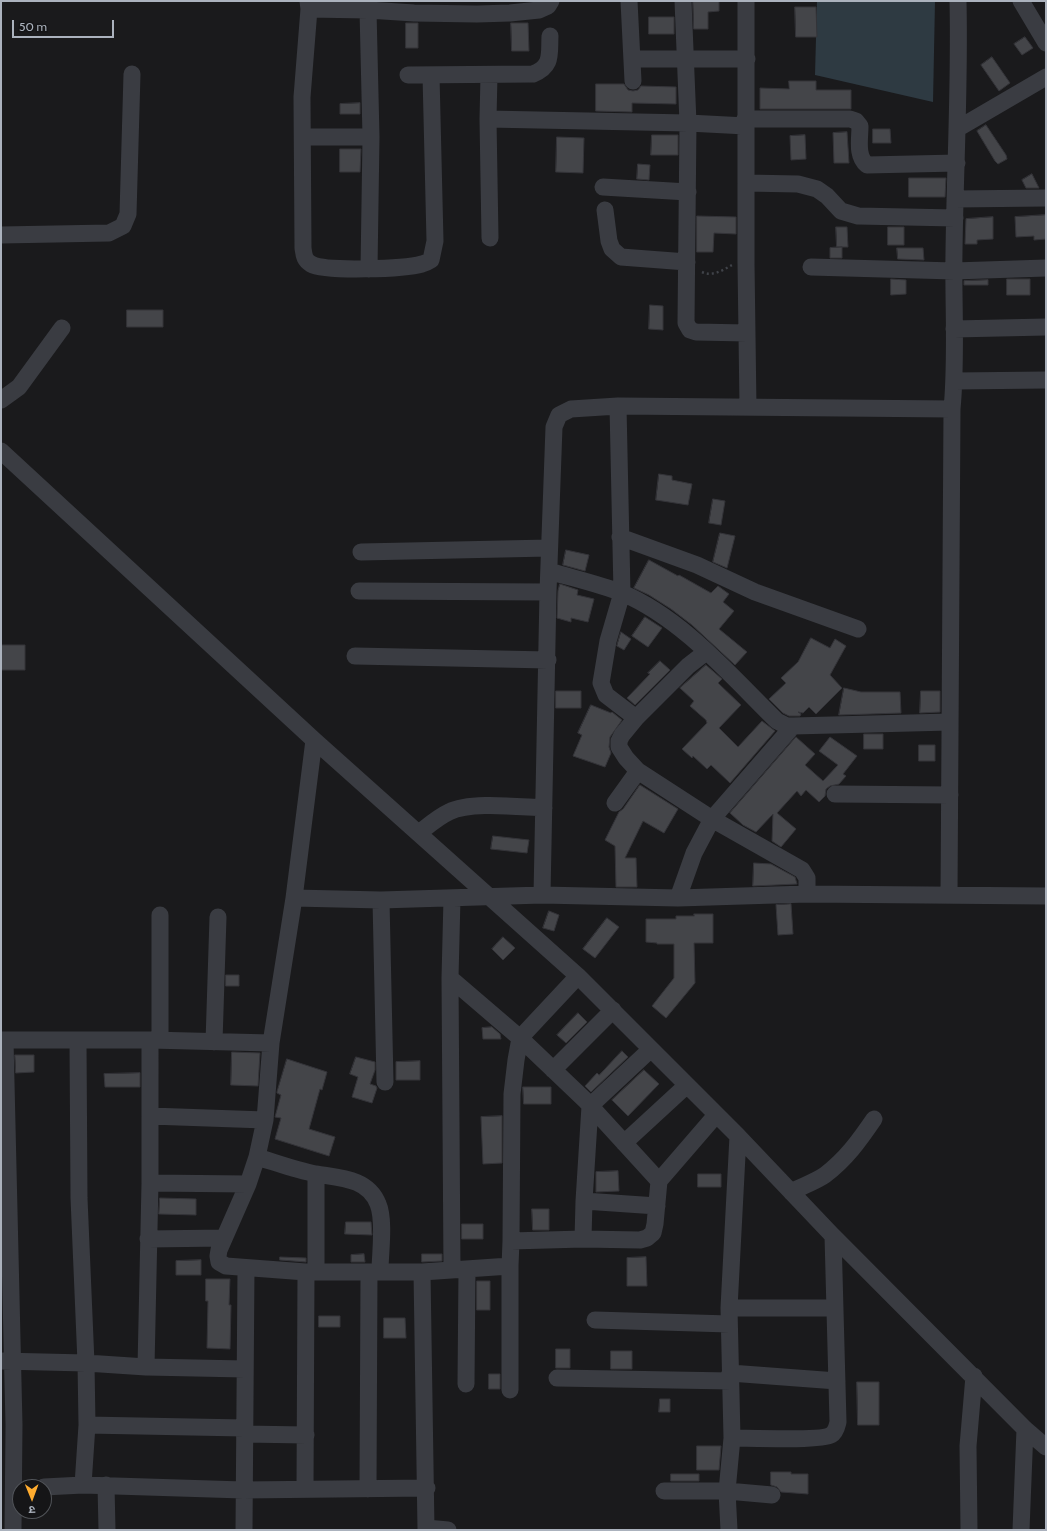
<!DOCTYPE html>
<meta charset="utf-8">
<style>
body{margin:0}
#map{position:relative;width:1047px;height:1531px;overflow:hidden;background:#1a1a1c;font-family:Cabin,"Noto Sans Devanagari",sans-serif}
canvas{display:block}
.frame{position:absolute;inset:0;border:2px solid #abb2bd;pointer-events:none}
.north{position:absolute;left:12px;top:1479px;width:40px;height:40px;box-sizing:border-box;background:#151517;border:1px solid #515459;border-radius:50%;rotate:179deg;font-size:11px;font-weight:700;line-height:16px;text-align:center;color:#abb2bd}
.north::after{content:'';display:block;margin:auto;width:14px;height:18px;background:#ffac2f;clip-path:polygon(50% 0,100% 100%,50% 72%,0 100%)}
.scale{position:absolute;left:12px;top:20px;width:102px;height:18px;box-sizing:border-box;border:2px solid #abb2bd;border-top:0;padding-left:5px;font-size:12px;line-height:14px;white-space:nowrap;color:#abb2bd;-webkit-text-stroke:3px #151517;paint-order:stroke}
</style>
<div id="map">
<canvas width="1047" height="1531"></canvas>
<div class="frame"></div>
<div class="north">उ</div>
<div class="scale">50 m</div>
</div>
<script>
const g = document.querySelector('canvas').getContext('2d');
g.lineJoin = 'round';
function paint(path, color) { g.fillStyle = color; g.fill(path, 'evenodd'); }
function trace(path, color, width, dash) { g.strokeStyle = color; g.lineWidth = width; g.lineCap = dash ? 'butt' : 'round'; g.setLineDash(dash || []); g.stroke(path); }
paint(new Path2D(`
 M817,1H935L933,102L815,75Z`), '#2e3a42');
const building = new Path2D(`
 M693,1H719V11L708,12V29H694Z
 M795,7H816L817,37H796Z
 M649,17H674V34H649Z
 M406,23H418V48H406Z
 M511,23H528L529,51H512Z
 M1025,37L1033,48L1022,55L1014,44Z
 M992,57L1010,83L999,91L981,65Z
 M789,81H816V90H851V109H760V88L789,89Z
 M596,84H624L628,90L633,91L638,90L641,86L676,87V104L632,103V112L596,111Z
 M360,103V114H340V104Z
 M986,125L1006,155L1007,159L998,164L995,161L977,131Z
 M873,129H890L891,143H873Z
 M847,132L849,163H834L833,133Z
 M652,135H678V155H651Z
 M805,135L806,159L791,160L790,136Z
 M557,137L584,138L583,173L556,172Z
 M340,149H361L360,172H340Z
 M638,164L650,165L649,180L637,179Z
 M1032,174L1039,188H1026L1022,180Z
 M909,178H946L945,197H909Z
 M1046,215V239L1034,240V236L1016,237L1015,217Z
 M697,216L736,217V234L714,233L713,252H697Z
 M993,217V239L977,240V244H965L966,219Z
 M836,227H847L848,247H837Z
 M888,227H904V245H888Z
 M842,247V258H830V248Z
 M897,248H923L924,260L898,259Z
 M891,279L906,280V294L891,295Z
 M1007,279H1030V295H1007Z
 M988,280V285H964V281Z
 M650,305L663,306V330L649,329Z
 M127,310H163V327H127Z
 M659,474L672,476V480L692,484L688,505L656,500Z
 M713,499L725,501L721,525L709,523Z
 M720,533L735,536L727,568L713,562Z
 M566,550L589,555L585,571L563,565Z
 M649,560L678,576L679,575L711,593L718,586L729,594L723,602L734,611L719,629L747,652L735,665L692,625L671,609L649,595L634,588Z
 M560,584L578,590L577,595L594,599L588,622L571,618V622L557,618L558,591Z
 M645,617L662,628L648,647L632,636Z
 M621,632L631,639L624,650L617,646Z
 M811,638L830,648L835,639L846,646L830,675L842,688L816,714L809,707L803,713L798,712L801,714L800,716H789L783,713L769,699L786,683L781,678L798,662Z
 M1,645H25V670H1Z
 M660,661L670,670L635,705L627,698L650,674L648,673Z
 M706,665L722,679L718,683L741,705L719,728L738,747L762,721L775,731L730,783L711,765L707,769L693,756L692,758L682,749L707,723L706,720L690,706L694,701L680,688Z
 M844,688L861,692H900L901,713L839,715Z
 M556,691H581V708H556Z
 M921,691H940V712L920,713Z
 M591,705L611,713L612,712L622,720L610,737L609,747L611,753L605,767L573,756L582,735L578,733Z
 M864,734H883V749H864Z
 M796,737L815,754L805,765L823,781L838,765L819,751L830,737L857,756L843,774L846,776L839,784L830,786L826,789L825,796L819,802L806,790L801,796L797,791L777,813L796,829L781,847L772,841L773,814L756,832L743,825L730,813Z
 M919,745H935V761H919Z
 M640,785L678,809L664,833L643,821L625,858H636L637,887H616L615,846L605,840L619,812L623,809Z
 M493,836L529,840L527,853L491,849Z
 M754,863L771,864L795,877L797,884L753,886Z
 M791,904L793,934L778,935L776,905Z
 M549,911L559,915L554,931L543,928Z
 M694,914H713V943H694L695,983L666,1018L652,1006L674,978V944H657V943L646,942V919H676V916H694Z
 M607,918L619,927L595,958L583,949Z
 M503,937L515,948L503,960L492,949Z
 M226,975H239V986H226Z
 M578,1013L587,1022L566,1043L557,1035Z
 M492,1027L500,1034L501,1039H483L482,1028Z
 M622,1051L628,1057L591,1092L585,1086L597,1073L599,1075Z
 M232,1052L260,1053L258,1086L231,1085Z
 M15,1055H34V1072L16,1073Z
 M356,1057L375,1062V1070L370,1084L376,1086L377,1088L372,1103L352,1097L358,1077L350,1074Z
 M287,1059L327,1072L322,1090L320,1089L309,1129L335,1137L329,1156L275,1139L281,1118L275,1117L281,1095L277,1093V1092Z
 M420,1061V1080H396V1062Z
 M644,1070L659,1084L628,1116L612,1100Z
 M140,1073V1087H105L104,1074Z
 M523,1087H551V1104H524Z
 M502,1116V1163L483,1164L481,1117Z
 M618,1171L619,1191L596,1192V1172Z
 M698,1174H721V1187H698Z
 M160,1198L196,1199V1215L159,1214Z
 M532,1209H549V1230H533Z
 M346,1222H371L372,1235L345,1234Z
 M462,1224H483V1239H462Z
 M364,1254L365,1262H351V1255Z
 M422,1254H442V1261L422,1262Z
 M280,1257L306,1258V1262L280,1260Z
 M646,1257L647,1286H627V1258Z
 M201,1260V1275H176V1261Z
 M206,1279H230L229,1305H231L230,1349L207,1348L208,1301H206Z
 M477,1281H490V1310H477Z
 M319,1316H340V1327H319Z
 M384,1318H405L406,1338H384Z
 M556,1349H570V1368H556Z
 M611,1351H632V1369H611Z
 M489,1374H500V1389H489Z
 M857,1382H879V1425H858Z
 M660,1399H670V1412H659Z
 M697,1446H721L719,1470H697Z
 M771,1472H791V1474H808V1494L781,1492L777,1487L771,1485Z
 M671,1474H699V1481H671Z`);
paint(building, '#444549');
trace(building, '#343439', 1);
trace(new Path2D(`
 M702,272C713,277 723,270 732,265`), '#404349', 2.5, [2, 3]);
trace(new Path2D(`
 M308,1L309,9L302,97L303,248C304,255 304,260 311,264C325,272 405,269 422,264C425,263 428,262 431,260L435,241L431,75
 M629,1L633,81
 M683,1L688,123L686,323L690,330L696,332L747,333
 M746,1V263L748,407
 M1021,1L1046,43
 M309,9L368,10L414,13L477,14L510,13L539,10L548,6L551,1
 M368,10L371,137L369,269
 M633,59H747
 M408,75L533,74C553,66 549,54 550,36
 M489,75L488,119L490,238
 M488,119L688,123L746,126
 M745,119H850L856,121L860,126C860,139 856,156 867,165L957,163
 M957,129L1046,77
 M303,137H371
 M746,183L798,184L817,189L827,196L841,211L858,216L955,218
 M603,187L688,192
 M955,199L1046,198
 M605,210L609,241L612,249L621,257L687,262
 M1,235L109,233L123,226L128,214L132,74
 M811,267L954,271L1046,268
 M954,329L1046,327
 M955,381L1046,380
 M1,400L19,387L62,328
 M618,406L622,593L608,641L601,683L606,695L636,718
 M1,451L314,740L578,976L738,1136L833,1236L1025,1429L1046,1447
 M620,537L697,565L755,592L858,629
 M361,552L549,548
 M549,571C572,578 599,584 622,593C682,618 731,676 777,721L787,726H793L950,722
 M359,591L548,592
 M355,656L548,660
 M793,726L712,819L802,870L807,878V894
 M314,740L294,898L271,1043L265,1120L257,1157L248,1184L219,1250L218,1256L219,1262L226,1266L306,1272H422L510,1266
 M835,794L950,795
 M615,803L638,771
 M419,833C428,826 438,817 449,812C470,801 519,807 544,808
 M542,895L548,592L554,427L559,415L571,409L618,406L952,409
 M949,895L952,409C957,357 953,304 954,252C955,168 960,85 958,1
 M294,898L381,900L542,895L678,898L807,894L1046,896
 M452,898L450,978L520,1038L585,1100L659,1181
 M678,898L694,853L712,819L638,771L626,758L619,747V741L622,735L636,718L688,666L706,652
 M381,900L385,1082
 M450,978L452,1270
 M1,1040H150L271,1043
 M5,1040L14,1425L13,1530
 M160,1040V915
 M78,1041L79,1198L86,1363L87,1425L83,1485L243,1490L427,1488
 M214,1042L218,917
 M553,1070L613,1010
 M150,1116L265,1120
 M624,1143L687,1085
 M257,1157C277,1163 296,1170 316,1174C340,1178 368,1178 378,1204C385,1220 380,1254 380,1271
 M150,1183L248,1184
 M791,1192C802,1186 815,1182 825,1175C846,1159 859,1141 874,1119
 M584,1201L657,1206
 M148,1239L224,1238
 M583,1239L584,1201L590,1106L651,1049
 M511,1241L583,1239L640,1240L647,1238L653,1233L655,1224L659,1181L716,1115
 M316,1271V1174
 M422,1272L426,1530
 M729,1308H835
 M595,1320L729,1324
 M1,1361L86,1363L146,1367L245,1369
 M146,1367L150,1183V1040
 M730,1373L837,1381
 M557,1378L731,1381
 M466,1384L467,1269
 M510,1390V1266L511,1241L512,1094L516,1060L520,1038L578,976
 M87,1425L244,1428
 M244,1434L306,1435
 M732,1438C748,1438 822,1441 831,1435C836,1432 837,1426 838,1422L833,1236
 M106,1485L107,1530
 M44,1487L83,1485
 M305,1488L306,1272
 M368,1489L369,1272
 M664,1491H727L772,1495
 M426,1528L448,1530
 M244,1530L246,1268
 M729,1530L727,1491L732,1438L729,1308L738,1136
 M969,1530L968,1446L974,1376
 M1021,1530L1025,1429`), '#3a3c42', 17);
</script>
